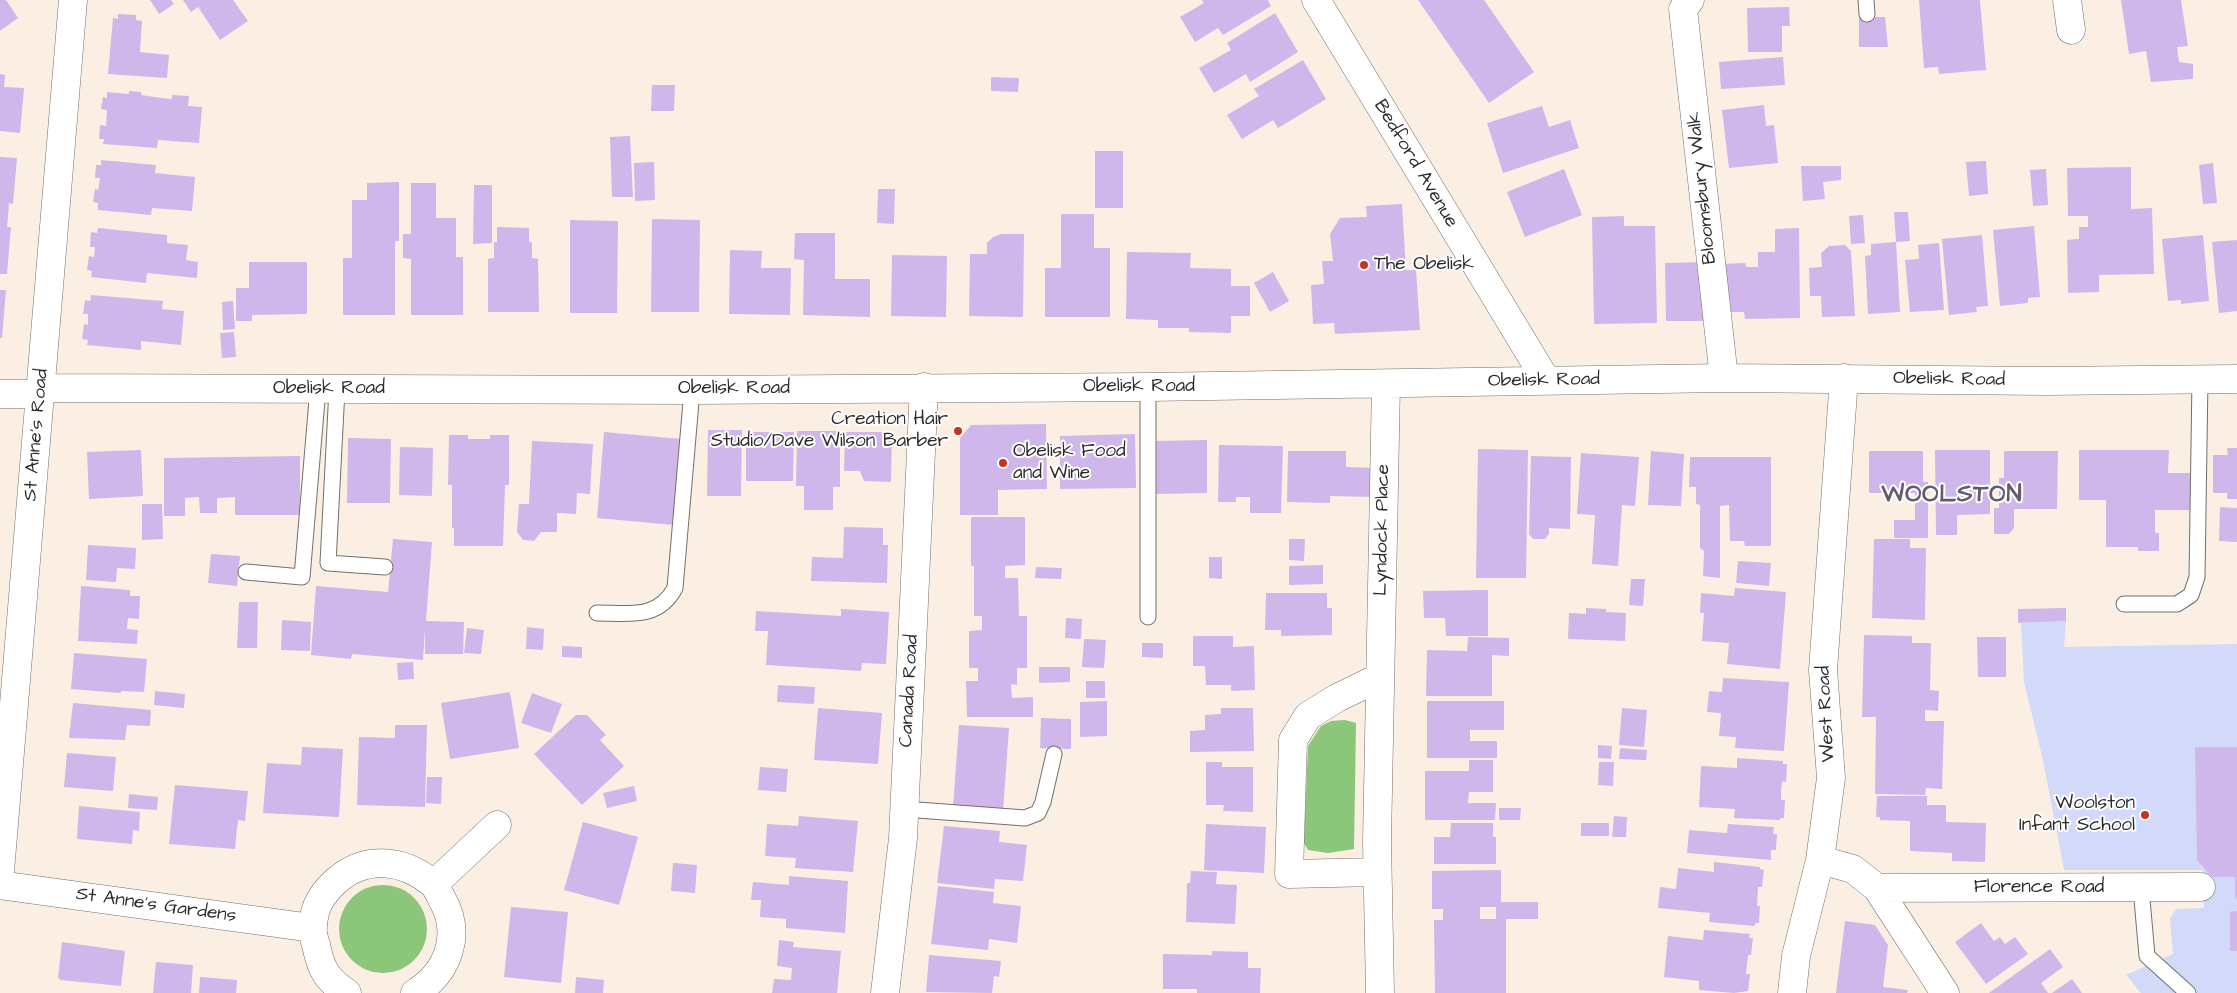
<!DOCTYPE html>
<style>
body{margin:0}
canvas{display:block;background:#faefe2}
</style>
<canvas width="2237" height="993"></canvas>
<script>
const g = document.querySelector('canvas').getContext('2d');
g.lineJoin = 'round';
function paint(path, color) { g.fillStyle = color; g.fill(path, 'evenodd'); }
function trace(path, color, width, dash) { g.strokeStyle = color; g.lineWidth = width; g.lineCap = dash ? 'butt' : 'round'; g.setLineDash(dash || []); g.stroke(path); }
function write(font, color, halo, rows, align = 'center') {
  g.font = font + ' "Architects Daughter",sans-serif'; g.lineWidth = 4; g.setLineDash([]); g.textBaseline = 'middle'; g.strokeStyle = halo; g.fillStyle = color; for (const [text, x, y, turn = 0] of rows) {
    g.save(); g.translate(x, y); g.rotate((+turn || 0) * Math.PI / 180); g.textAlign = isNaN(turn) ? turn : align; if (halo) g.strokeText(text, 0, 0); g.fillText(text, 0, 0); g.restore();
  }
}
paint(new Path2D(`
 M2066,621L2064,647L2237,644V993H2141L2126,975L2173,954L2170,918L2176,909L2204,908L2203,870H2064L2043,760L2024,682L2021,623Z`), '#d2d9f9');
paint(new Path2D(`
 M1345,720L1356,723L1354,849L1328,853L1308,850L1304,843L1308,746L1321,726L1331,721Z
 M339 929a44 44 0 1 1 88 0a44 44 0 1 1-88 0Z`), '#8bc67a');
paint(new Path2D(`
 M0,0H6L18,18L0,31Z
 M150,0H171L174,4L159,14Z
 M183,0H233L248,21L220,40L198,7L191,12Z
 M1202,0H1268L1271,6L1223,35L1218,28L1195,42L1180,17L1204,3Z
 M1418,0H1484L1534,72L1489,103Z
 M1919,0H1980L1986,70L1939,74L1938,67L1924,68Z
 M2121,0H2181L2188,46L2177,47L2179,62L2193,64V79L2151,82L2146,51L2129,54Z
 M1789,7L1790,26H1782V52H1748L1747,8Z
 M1275,13L1298,52L1250,82L1246,74L1214,93L1199,68L1231,50L1227,43Z
 M118,14L136,15V20L142,21L140,52L169,55L167,78L108,74L113,18L118,19Z
 M1859,17H1885L1888,47H1859Z
 M1783,57L1785,85L1721,89L1719,62Z
 M1303,60L1326,99L1278,128L1273,120L1242,139L1227,115L1259,96L1254,89Z
 M0,74L5,75L4,87L24,88L20,133L0,131Z
 M991,77L1019,78L1018,92L991,91Z
 M652,85H675L674,111H651Z
 M129,91L141,92V95L161,98L172,99V95L189,96L188,106L202,107L199,143L158,140L157,148L103,144L104,139H99L100,125L106,126L107,110L101,109L103,97L107,98V92L129,94Z
 M1764,105L1766,126L1774,125L1778,163L1729,168L1722,110Z
 M1542,106L1549,127L1570,120L1579,148L1503,173L1487,123Z
 M630,136L633,197H612L610,137Z
 M1095,151H1123V208H1095Z
 M0,157L17,158L13,204L9,203L8,216L7,227H11L7,274H0Z
 M101,160L156,165L155,173L195,177L192,211L152,208L151,215L98,210V203L93,202L95,189L98,190L100,178H95L96,165H101Z
 M1986,161L1988,194L1969,196L1966,162Z
 M654,162L655,200L635,201L634,163Z
 M2213,163L2217,203L2203,204L2199,165Z
 M1801,166H1841V180L1823,182L1825,199L1803,201Z
 M2131,167V209L2152,208L2154,274L2099,275V292L2068,293L2067,240L2079,239V227H2088V216H2068L2067,168Z
 M1564,169L1582,215L1525,237L1507,192Z
 M2046,169L2048,205L2033,206L2030,170Z
 M399,182V241H395V315H343V258H352V200H367V183Z
 M411,183H436V218H456V257H463V315H411V259L403,258V234H411Z
 M474,185H492V243L473,244Z
 M878,189H895L894,224L877,223Z
 M1402,204L1406,270H1416L1420,330L1335,334L1334,323L1313,324L1311,285L1324,284L1322,261H1333L1330,234L1340,218L1367,217L1366,206Z
 M1894,212H1908L1910,241L1896,242L1900,312L1868,314L1865,256L1871,255V244L1896,242Z
 M1061,214H1094V248H1110V317H1045V268H1061Z
 M1863,215L1865,243L1851,244L1849,216Z
 M1624,216V226H1655L1657,323L1594,324L1592,217Z
 M652,219L700,220L699,312H651Z
 M570,220L618,221L617,313H570Z
 M2034,226L2040,297L2028,298V303L2000,306L1993,230Z
 M497,227L529,228V242H532V258L538,259L539,312H488V259L494,258V242H497Z
 M98,228L167,235V243L188,245L186,260L198,262L197,278L147,273L146,283L91,277L92,271L87,270L89,256L94,257L95,247H90L91,232L97,233Z
 M1799,228L1800,318L1745,319L1744,312H1727L1719,264L1745,263L1746,267H1758V252H1775V229Z
 M795,233H835V279H870V317L803,315L804,260L794,259Z
 M1001,234H1024L1023,317L969,316L970,254H987V243L993,237Z
 M1982,235L1988,306L1976,307L1977,312L1949,315L1942,239Z
 M2203,235L2209,301L2181,304V300L2168,301L2162,239Z
 M2237,240V311L2219,313L2212,242Z
 M1939,243L1944,310L1910,312L1905,260L1919,259L1918,245Z
 M1845,245L1851,251L1855,316L1822,317L1821,296H1810L1809,268L1822,267L1821,253L1829,246Z
 M730,250L762,251L761,268H791L790,315L729,314Z
 M1127,252L1191,253L1190,268L1231,269V286H1250V316H1231V333L1189,332V328H1158V320L1126,319Z
 M892,255L947,256L946,317L891,316Z
 M249,262H307V314L252,315V321H236V288H249Z
 M1703,262L1704,321H1666L1665,263Z
 M1273,272L1289,301L1270,312L1254,283Z
 M0,290H6L2,338H0Z
 M91,295L163,301L162,309L184,311L181,345L141,341V350L87,345L88,340L82,339L84,324L88,325V314H83L85,300L90,301Z
 M233,301L235,329L223,330L222,302Z
 M234,332L236,357L222,358L220,333Z
 M1046,424L1047,489L998,490V515H960V438L971,425Z
 M708,430H742L741,496H707Z
 M797,431H840V487H833V510H804V486H796Z
 M604,432L681,439L674,525L597,518Z
 M746,432H794L793,481H746Z
 M845,432H892L891,482L864,481L860,471H844Z
 M1135,434L1136,488L1060,489V436Z
 M449,435H468V439H490V435H509V485H505L503,546H454V528H452V485H448Z
 M348,438L391,439L390,503H347Z
 M1207,440V493L1156,494V441Z
 M532,441L593,444L590,494L577,493L576,514L557,513V532H541L534,541L523,540L517,532L519,504H529Z
 M1219,445L1283,446L1281,513H1250V497H1236V502H1218Z
 M400,447L433,448L432,496L399,495Z
 M2227,448H2237V499H2227V493H2213V455H2228Z
 M1478,449L1528,450L1526,578H1476Z
 M141,450L143,496L89,499L87,452Z
 M1935,450H1990V514L1957,515V535H1936Z
 M2079,450H2169L2168,473H2192V510H2155V533H2159V551H2138V547H2106V500H2079Z
 M1288,451H1346V467L1374,468V497L1330,496V503L1287,502Z
 M1651,451L1684,454L1681,506L1648,505Z
 M1869,451H1923V482H1928V538H1894V520H1915V493H1869Z
 M2004,451H2058L2057,509H2014V528L2009,534H1994V508H1999V478H2004Z
 M1581,453L1639,457L1635,506L1622,505L1618,566L1592,564L1595,515L1577,514Z
 M300,456V515H235V497L217,498V513H200L199,497L185,498V516H164V458Z
 M1531,456L1571,457L1570,529L1549,528V534L1545,539H1533L1529,534Z
 M1690,457H1771V546H1745L1744,541H1730L1729,505L1720,506V578L1703,576L1704,551L1700,548V505L1696,504V487H1689Z
 M142,504H162L163,539L142,540Z
 M2220,507L2237,508V542L2219,541Z
 M971,517H1025V565L1005,566V578H1018L1019,616H1027V668H1017V685L1011,684L1012,698L1033,697V717H967L966,681H978V668H969V631L982,630V616H974V566H971Z
 M844,527L883,528V545H888L887,583L811,581L812,557L843,558Z
 M393,539L432,542L426,621L464,622L463,654H425V629L423,660L352,654L351,659L311,655L316,586L388,592Z
 M1289,539H1305L1304,561L1289,560Z
 M1874,539H1910V548H1926L1925,620L1872,618Z
 M88,545L136,548L135,569L117,568L116,582L86,580Z
 M211,554L240,556L237,586L208,583Z
 M1209,557H1222V579L1209,578Z
 M1738,561L1771,563L1769,586L1736,583Z
 M1323,565V584L1289,585V566Z
 M1036,567L1062,568L1061,579L1035,578Z
 M1631,579H1645L1643,606L1629,605Z
 M81,586L130,590V596H140L139,619L128,618L127,629L138,630L137,644L78,641Z
 M1735,588L1786,592L1780,669L1727,664L1729,643L1702,641L1704,613H1700L1701,593L1734,596Z
 M1488,590V636H1446L1445,618H1424L1423,591Z
 M1266,593H1327V608H1332V635L1281,636V630H1265Z
 M239,602H258L257,648H237Z
 M1586,608L1606,609V612L1626,613L1625,641L1568,639L1569,613L1586,614Z
 M2066,608V621L2018,623V609Z
 M841,609L889,612L886,664L862,663L861,671L766,665L768,631H755L756,611L841,616Z
 M1066,618L1082,619L1081,639L1065,638Z
 M282,620L311,622L310,651L281,650Z
 M527,627L544,629L543,650L526,649Z
 M467,628L484,630L481,654L464,653Z
 M1864,635L1912,636V643H1931L1930,690L1939,691L1938,711L1925,710V721H1944L1942,789L1926,788L1925,795L1875,794L1876,717H1862Z
 M1193,636H1233V647L1254,646L1255,690L1231,691V685H1206L1205,666H1193Z
 M1468,637L1509,638V656L1492,655V696H1426L1427,650L1467,651Z
 M1977,637H2006V677H1978Z
 M1084,639L1106,640L1104,668L1082,667Z
 M1142,643H1163V658L1142,657Z
 M562,646L582,647V658L562,657Z
 M74,653L147,659L144,692L121,691V693L71,689Z
 M413,662L414,679L398,680L397,663Z
 M1039,667H1070V682L1039,683Z
 M1723,678L1789,682L1784,751L1735,748L1736,737L1719,736L1721,713L1707,712L1709,691L1722,692Z
 M1086,681H1105V698H1086Z
 M778,685L815,687L814,704L777,702Z
 M155,691L185,694L184,708L154,705Z
 M510,692L519,748L450,759L441,703Z
 M532,693L562,704L551,733L521,723Z
 M1107,701V736L1080,737V702Z
 M1427,701H1504V730H1470V741H1497V758H1427Z
 M73,703L151,710L150,726L127,725L125,740L69,738Z
 M818,708L882,713L878,764L814,760Z
 M1221,708H1253L1254,751L1190,752V731L1205,730V715L1221,714Z
 M1622,708L1647,710L1644,747L1619,745Z
 M576,715H587L606,735L600,740L624,766L582,805L534,754Z
 M1041,718L1071,719V749L1040,748Z
 M395,725H427L425,807L357,805L359,737L395,738Z
 M959,725L1009,728L1003,811L953,807Z
 M1598,745L1612,746L1611,759L1598,758Z
 M302,747L343,749L339,817L263,813L267,763L301,765Z
 M2195,747H2237V898H2235V877H2212L2197,860Z
 M1620,748L1647,750L1646,760L1619,759Z
 M67,753L116,757L113,791L64,787Z
 M1737,758L1783,761V764H1787L1786,782L1782,781L1781,791V800H1785L1784,818H1780V820L1734,818L1735,809L1699,807L1701,766L1737,768Z
 M1469,760H1493V792H1469L1468,803H1496L1495,820H1425V771H1469Z
 M1206,762H1222V767H1253V812L1223,811L1224,805H1206Z
 M1599,762H1614L1613,786L1598,785Z
 M760,767L788,769L786,792L758,790Z
 M427,777H442L441,804L426,803Z
 M175,785L248,791L245,821L238,820L235,849L169,844Z
 M634,786L637,801L607,808L603,793Z
 M129,794L158,797L157,810L128,808Z
 M1877,796H1927V805H1946V822L1986,823L1985,862L1952,861V853L1910,851V821L1880,820V817H1876Z
 M79,806L140,812L139,831L133,830L132,844L77,839Z
 M1499,808H1521L1520,820H1499Z
 M799,816L858,821L853,872L795,868L796,858L765,856L767,824L798,826Z
 M1614,816L1627,817L1626,837H1612Z
 M583,822L638,837L619,905L564,890Z
 M1451,823H1493V837H1496V864H1434V837H1450Z
 M1581,823H1609V836H1581Z
 M1206,824L1266,827L1264,873L1204,870Z
 M1728,824L1774,827L1773,834H1777L1776,850H1771V860L1687,853L1689,830L1727,833Z
 M944,826L1000,831L999,842L1027,845L1023,881L995,879L994,889L937,883Z
 M1714,862L1760,867V869L1764,870L1762,887H1758L1757,906H1760L1759,923H1755V926L1709,922L1710,913L1658,908L1660,887L1676,889L1678,868L1714,872Z
 M673,863L697,865L695,893L671,891Z
 M1501,870V902H1538V919H1506V993H1435L1434,920H1443V909H1432V871ZM1480,907H1496V919H1480Z
 M1191,871L1217,872L1216,884L1237,885L1235,924L1186,922L1187,883H1190Z
 M789,876L848,881L845,933L786,928V919L760,917L761,900H751L753,882L789,885Z
 M938,886L994,892L993,903L1021,906L1017,943L989,939L988,950L931,944Z
 M511,907L568,912L561,983L504,977Z
 M2237,911V951H2230V912Z
 M1845,921L1875,925L1888,945L1883,987L1908,990L1907,993H1836Z
 M1981,923L1994,941L2000,937L2005,944L2015,937L2028,954L1986,984L1955,942Z
 M1704,930L1750,934L1749,938H1753L1751,955H1748L1746,974H1750L1748,991L1734,993L1699,990V981L1664,977L1668,936L1703,940Z
 M779,940L794,942L793,947L841,951L837,993H772L774,979L791,980L792,968L777,966Z
 M62,942L125,951L121,986L61,980L58,978Z
 M2050,949L2063,967L2041,983L2048,993H1989Z
 M1212,951L1248,952V968H1261L1260,993H1197V989H1163V954L1212,955Z
 M929,955L1001,961L999,977L994,976L992,993L926,992Z
 M156,962L193,965L191,993H153Z
 M200,977L237,980L236,993H199Z
 M576,977L604,980L603,993H575Z
 M2072,979L2082,993H2052Z`), '#cfb7eb');
const service = new Path2D(`
 M1866,0L1867,14
 M1148,387V617
 M337,389L328,563L385,567
 M246,572L302,577L318,388
 M2124,604H2177L2191,595L2197,577L2200,379
 M597,613C628,613 658,620 675,588L692,390
 M904,809L1025,818L1038,813L1043,802L1054,754
 M2141,888L2147,956L2188,993`);
const minor = new Path2D(`
 M1316,0L1546,380
 M1690,0L1683,9L1724,378
 M2067,0L2071,30
 M41,388L692,390L1148,387L1724,378L2046,381L2237,379
 M0,394H40
 M1820,860L1853,869L1877,888L1945,993
 M0,871L73,0
 M1377,872L1289,874L1293,740L1308,716L1337,698L1380,677
 M434,884L497,825
 M0,885L312,928
 M1877,888L2201,887
 M347,993C326,979 321,969 316,945C314,939 312,932 313,926C314,906 322,894 336,881C365,855 403,859 432,883C437,887 439,894 442,899C462,934 449,972 415,993
 M885,993L903,838L924,387
 M1380,993L1377,841L1386,384
 M1792,993L1796,956L1820,860L1831,778L1823,670L1844,378`);
trace(service, '#73706b', 17);
trace(minor, '#73706b', 29);
trace(service, '#fff', 15);
trace(minor, '#fff', 28);
for (const [x, y, r, color] of [
 [1364,265,5,"#c8321e"],
 [958,431,5,"#c8321e"],
 [1003,463,5,"#c8321e"],
 [2145,815,5,"#c8321e"]
]) { const dot = new Path2D(); dot.arc(x, y, r, 0, 2 * Math.PI); g.fillStyle = color; g.fill(dot); trace(dot, '#fff', 2); }
write('19px', '#2b2b2b', '#fff', [
 ["Bedford Avenue",1415,164,59],
 ["Bloomsbury Walk",1703,188,-96],
 ["Obelisk Road",1949,380,1],
 ["Obelisk Road",1544,381,-1],
 ["Obelisk Road",1139,387],
 ["Obelisk Road",329,389],
 ["Obelisk Road",734,389],
 ["St Anne's Road",37,435,-85],
 ["Lyndock Place",1383,530,-89],
 ["Canada Road",910,691,-87],
 ["West Road",1827,714,-93],
 ["Florence Road",2039,888],
 ["St Anne's Gardens",156,906,8]
]);
write('19px', '#2b2b2b', '#fff', [
 ["The Obelisk",1374,265],
 ["Creation Hair",948,420,"right"],
 ["Studio/Dave Wilson Barber",948,442,"right"],
 ["Obelisk Food",1013,452],
 ["and Wine",1013,474],
 ["Woolston",2135,804,"right"],
 ["Infant School",2135,826,"right"]
], 'left');
g.letterSpacing = '1px';
write('bold 24px', '#645c6e', '#fff', [
 ["WOOLSTON",1952,496]
]);
g.letterSpacing = '0px';
</script>
